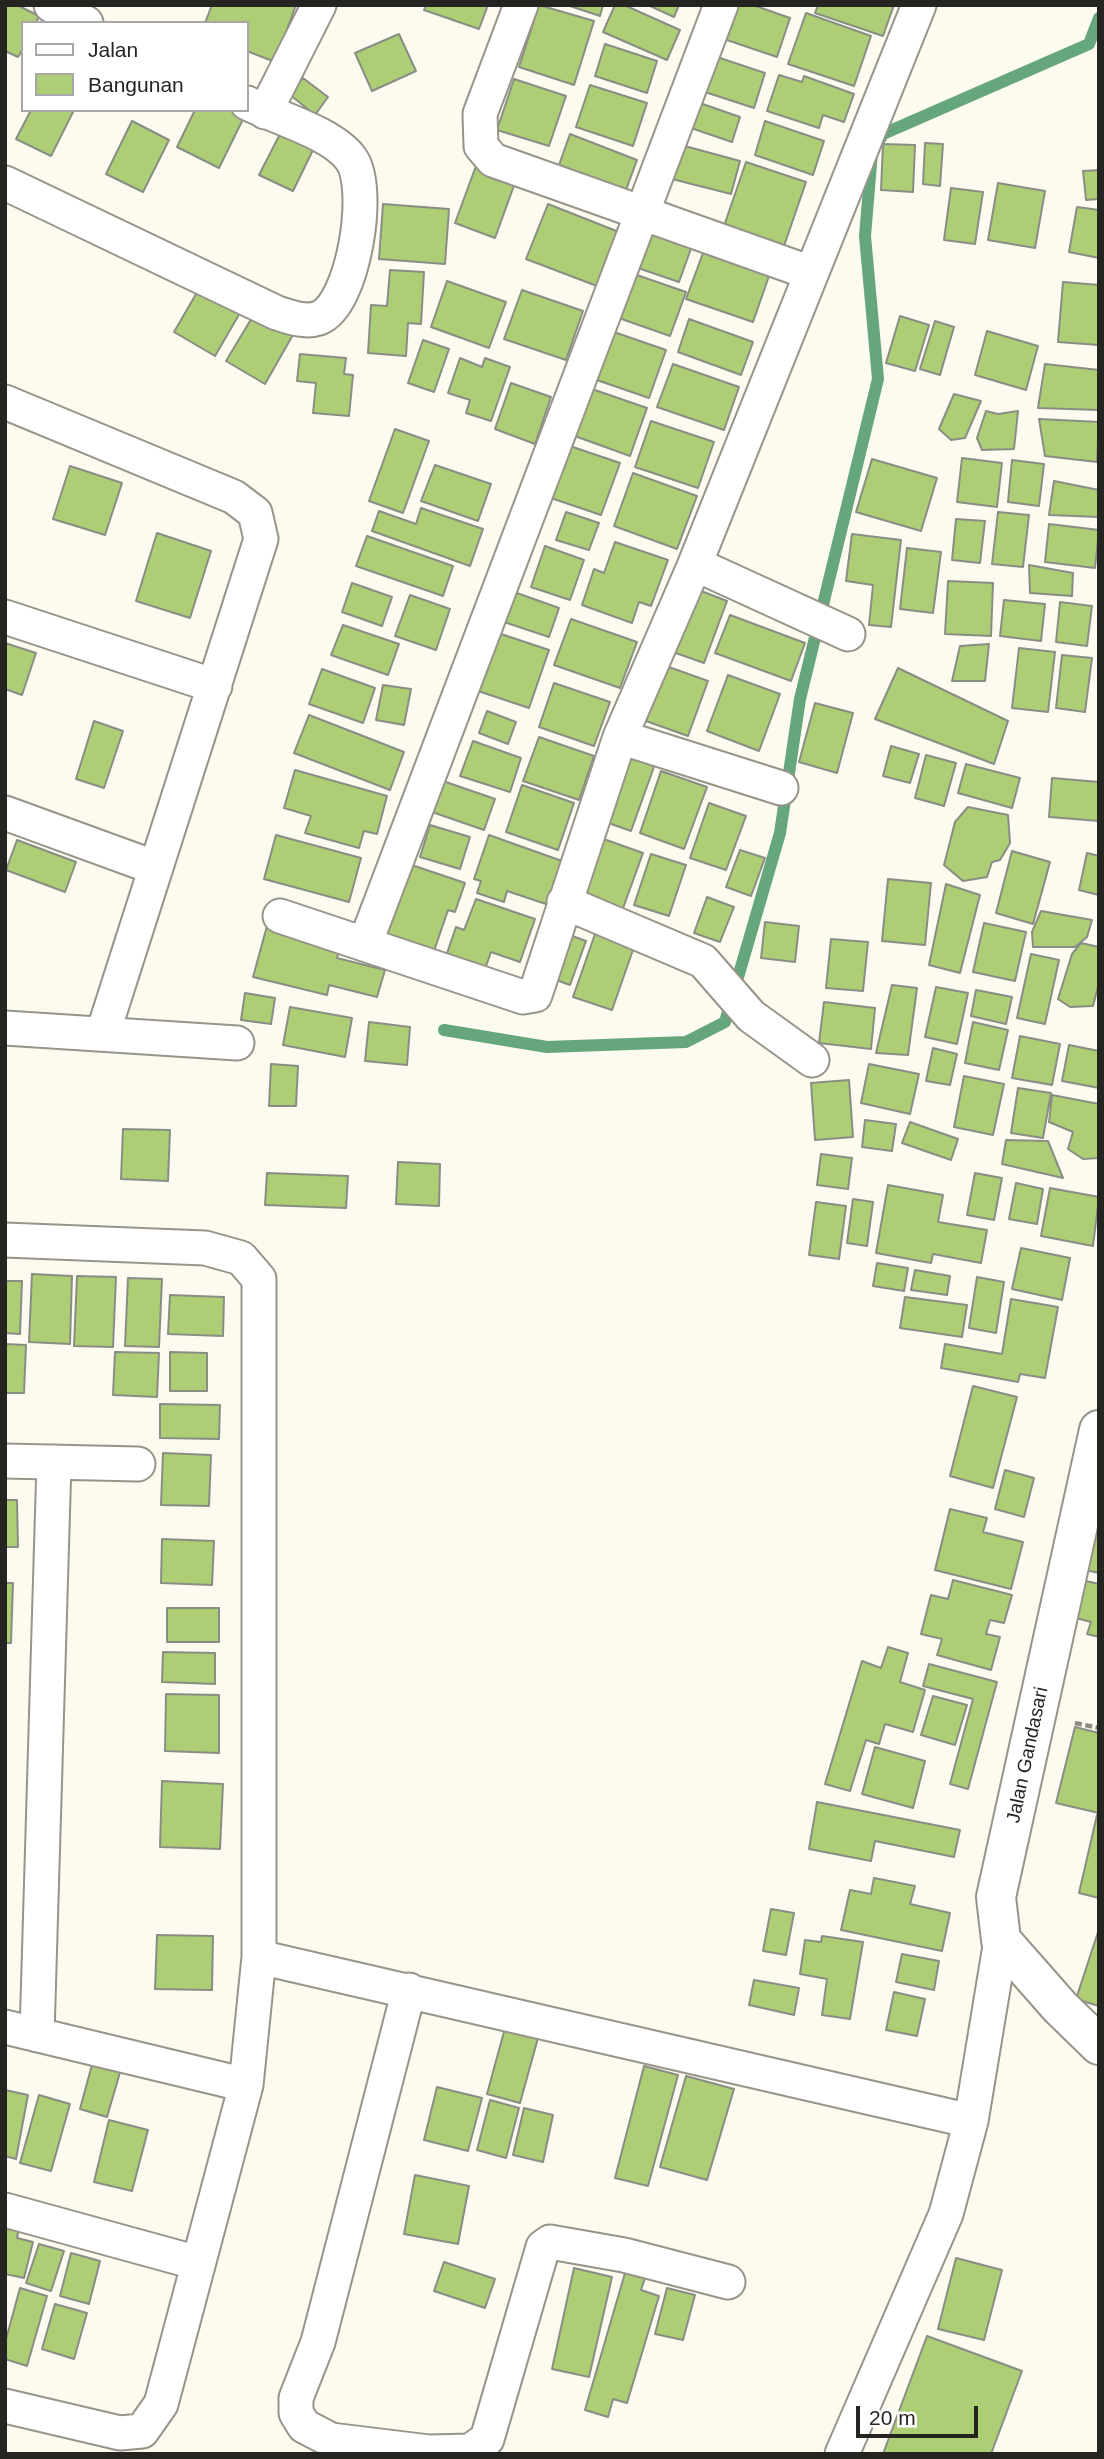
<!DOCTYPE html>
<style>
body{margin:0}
#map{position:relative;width:1104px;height:2459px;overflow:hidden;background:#fdfaef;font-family:Arial,sans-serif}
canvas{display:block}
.frame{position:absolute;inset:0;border:7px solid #252420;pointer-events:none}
.legend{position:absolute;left:21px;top:21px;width:228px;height:91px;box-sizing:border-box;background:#fff;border:2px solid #a8a7a6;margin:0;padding:9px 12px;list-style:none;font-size:21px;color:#252420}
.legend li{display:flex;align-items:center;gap:14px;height:35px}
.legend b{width:35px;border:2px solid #a8a7a6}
.scale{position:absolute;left:856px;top:2406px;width:122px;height:32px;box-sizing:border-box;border:4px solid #252420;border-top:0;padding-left:9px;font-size:21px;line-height:24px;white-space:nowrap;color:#252420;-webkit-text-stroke:5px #fff;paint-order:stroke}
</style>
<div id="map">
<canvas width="1104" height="2459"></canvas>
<div class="frame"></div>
<ul class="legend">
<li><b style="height:9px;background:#fff"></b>Jalan</li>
<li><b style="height:19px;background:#adce74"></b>Bangunan</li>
</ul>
<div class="scale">20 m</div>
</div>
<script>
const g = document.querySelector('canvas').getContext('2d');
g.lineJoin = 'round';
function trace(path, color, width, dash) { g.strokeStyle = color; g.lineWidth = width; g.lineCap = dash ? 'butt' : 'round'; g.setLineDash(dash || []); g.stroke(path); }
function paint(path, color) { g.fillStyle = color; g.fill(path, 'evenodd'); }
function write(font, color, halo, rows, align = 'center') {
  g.font = font + ' Arial,sans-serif'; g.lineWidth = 7; g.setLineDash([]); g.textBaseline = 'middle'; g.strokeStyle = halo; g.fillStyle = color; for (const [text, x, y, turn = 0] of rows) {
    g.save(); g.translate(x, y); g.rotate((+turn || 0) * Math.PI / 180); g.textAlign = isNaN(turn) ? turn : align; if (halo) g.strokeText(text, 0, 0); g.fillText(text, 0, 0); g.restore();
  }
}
trace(new Path2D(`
 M444,1030L547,1047L686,1042L725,1022L780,833L800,699L878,379L865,236L872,152L883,134L1089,44L1099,18`), '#65a67c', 12);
const building = new Path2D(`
 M5,5H17L39,16L36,23H23V49L18,57L5,51Z
 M212,5H296L275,62L247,51V23H205Z
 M426,5H488L479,29L424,10Z
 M539,5L594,21L574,85L519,67Z
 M567,5H603L600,16Z
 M615,5H624L680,30L667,60L603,32Z
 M648,5H679L674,17Z
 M735,5H753L790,18L777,57L724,39Z
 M818,5H894L883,36L815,13Z
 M806,13L871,36L854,86L788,64Z
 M399,34L416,71L372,91L355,53Z
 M605,44L657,61L647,93L595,76Z
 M717,57L765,73L754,108L705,92Z
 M779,75L802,82L804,76L854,94L844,122L823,115L819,128L767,111Z
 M303,78L328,97L315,115L289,94Z
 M514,79L566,96L549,146L497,130Z
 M590,85L647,103L633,146L576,127Z
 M697,102L740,117L732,142L688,127Z
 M31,110H74L51,156L16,139Z
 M195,110L247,111L219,168L177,147Z
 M132,121L169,140L143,192L106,174Z
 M765,121L824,141L813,175L755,155Z
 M280,134L313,150L293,191L259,175Z
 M570,134L637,160L626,190L559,165Z
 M925,143L943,144L940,186L923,184Z
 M883,144L915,145L913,192L881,190Z
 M681,145L740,161L731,194L672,179Z
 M746,162L806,182L784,246L724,226Z
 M476,166L516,180L495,238L455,223Z
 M1099,170V199L1086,200L1083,171Z
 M998,183L1045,191L1035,248L988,240Z
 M951,188L983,192L975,244L944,240Z
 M383,204L449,209L445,264L379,259Z
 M548,204L619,232L597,286L526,259Z
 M1077,207L1099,210V258L1069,252Z
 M652,229L693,243L679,282L638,268Z
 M703,253L769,276L753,322L686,299Z
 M390,270L424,272L421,324L408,323L406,356L368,353L371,305L387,306Z
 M631,273L686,292L670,336L616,317Z
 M447,281L506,302L489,348L431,327Z
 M203,282L244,306L215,356L174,332Z
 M1063,282L1099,285V345L1058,342Z
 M522,290L583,311L566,360L504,339Z
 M256,311L294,333L265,384L226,361Z
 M900,316L929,325L915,371L886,363Z
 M689,319L753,342L741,375L678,352Z
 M935,321L954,327L940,375L920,369Z
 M608,330L666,350L649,398L591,378Z
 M987,331L1038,346L1026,390L975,375Z
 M423,340L449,349L434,392L408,383Z
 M300,354L346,358L344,374L353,375L349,416L313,413L316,383L297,381Z
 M460,358L482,367L485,358L510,367L491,421L466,413L470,400L448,393Z
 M673,364L739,387L724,430L657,407Z
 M1045,364L1099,370V410L1038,408Z
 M511,383L551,397L535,444L495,429Z
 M589,388L647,408L630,456L572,435Z
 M954,394L981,401L965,438L951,440L939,429Z
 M986,411L998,414L1018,411L1014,449L982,450L977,438Z
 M1039,419L1099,422L1097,462L1045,456Z
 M651,421L714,442L698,488L635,467Z
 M395,429L429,441L403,513L369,501Z
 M564,444L620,463L601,515L545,496Z
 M962,458L1002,463L997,507L957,502Z
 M872,459L937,478L921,531L856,512Z
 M1012,460L1044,464L1039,506L1008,502Z
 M435,465L491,484L478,521L421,501Z
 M70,466L122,483L105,535L53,519Z
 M633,473L697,496L677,549L614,526Z
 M1054,481L1099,490V517L1049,515Z
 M421,508L483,529L470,566L372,531L379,511L416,524Z
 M566,512L599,523L589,550L556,540Z
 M998,512L1029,515L1023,567L992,564Z
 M956,519L985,521L980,563L952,560Z
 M1049,524L1099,530L1095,568L1045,562Z
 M157,533L211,551L190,618L136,601Z
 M852,534L901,540L891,627L869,625L873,585L846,581Z
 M367,536L453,566L443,596L356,566Z
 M615,542L668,560L651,606L639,602L632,623L582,605L594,569L604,573Z
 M545,546L584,560L570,600L531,587Z
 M907,548L941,552L933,613L900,609Z
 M1029,565L1073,573L1072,596L1030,593Z
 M948,581L993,583L991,636L945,634Z
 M352,583L392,597L382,626L342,612Z
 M696,589L727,601L704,663L673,652Z
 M514,592L559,608L549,637L504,622Z
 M410,595L450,609L436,650L395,636Z
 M1004,600L1045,604L1041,641L1000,636Z
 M1060,602L1092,606L1087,646L1056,642Z
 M730,615L805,643L791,681L715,653Z
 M571,619L637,642L620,688L554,665Z
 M343,625L399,644L388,675L331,655Z
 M498,633L549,650L529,708L478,691Z
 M5,643L36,653L22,695L5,689Z
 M989,644L985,681H952L960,646Z
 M1019,648L1055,652L1048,712L1012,708Z
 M1062,655L1092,658L1085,712L1056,708Z
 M666,666L708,681L688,736L646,721Z
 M898,668L1008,721L994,764L875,719Z
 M322,669L375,688L363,723L309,704Z
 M728,675L780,694L759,751L707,731Z
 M554,683L610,702L594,746L539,727Z
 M383,685L411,689L404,725L376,720Z
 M815,703L853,713L837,773L799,762Z
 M487,711L516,722L508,744L479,733Z
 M309,715L404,752L390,790L294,753Z
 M94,721L123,731L104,788L76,779Z
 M539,737L594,756L579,800L523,781Z
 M473,741L521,758L510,792L460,776Z
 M891,746L919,754L910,783L883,776Z
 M624,753L655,764L631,831L600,820Z
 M926,755L956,763L944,806L915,798Z
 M966,764L1020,778L1012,808L958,793Z
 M295,770L387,796L377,834L364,831L359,848L305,833L311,816L284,808Z
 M661,771L707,787L684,849L640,833Z
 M1052,778L1099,782V821L1049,817Z
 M443,781L495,799L484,830L432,812Z
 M522,785L574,803L558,850L506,832Z
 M709,803L746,816L726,870L690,858Z
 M968,807L1008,815L1010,843L1000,860L992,862L987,877L963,881L944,865L955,822Z
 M430,825L470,837L460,869L420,857Z
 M276,835L361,858L349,902L264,879Z
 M489,835L562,861L546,904L507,891L504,902L477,893L481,881L474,879Z
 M598,837L643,853L622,911L578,896Z
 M17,840L76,862L65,892L6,870Z
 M740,850L765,858L751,896L726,887Z
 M1012,851L1050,862L1033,924L996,913Z
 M1087,853L1099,856V895L1079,890Z
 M651,854L686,865L669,916L634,905Z
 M403,862L465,883L455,912L448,910L433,954L377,934Z
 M888,879L931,883L925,945L882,941Z
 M946,884L980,895L960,973L929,965Z
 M707,897L734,907L720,942L694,933Z
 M476,899L535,919L520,962L491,952L484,972L445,959L456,927L464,930Z
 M1041,911L1092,920L1087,937L1075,947H1033L1032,932Z
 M765,922L799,926L795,962L761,958Z
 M984,923L1026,932L1015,981L973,972Z
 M267,926L340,945L337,958L385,970L377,997L329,985L327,995L253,977Z
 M559,931L586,941L570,985L543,975Z
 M595,934L634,947L612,1010L573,997Z
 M831,939L868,942L863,991L826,988Z
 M1081,943L1099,947V983L1093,1006L1070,1007L1058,999L1072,954Z
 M1031,954L1059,960L1045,1024L1017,1018Z
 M892,985L917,988L908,1055L876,1053Z
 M936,987L968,993L957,1044L925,1037Z
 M976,990L1012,997L1006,1024L971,1016Z
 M245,993L275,998L271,1024L241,1020Z
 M824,1002L875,1008L871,1049L819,1043Z
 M290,1007L352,1018L345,1057L283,1045Z
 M369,1022L410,1027L407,1065L365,1061Z
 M973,1022L1008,1030L999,1070L965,1063Z
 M1020,1036L1060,1044L1052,1085L1012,1078Z
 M1069,1045L1099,1051V1088L1062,1081Z
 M933,1048L957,1054L950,1085L926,1081Z
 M271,1064L298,1066L296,1106H269Z
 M869,1064L919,1074L910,1114L861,1103Z
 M964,1076L1004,1084L993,1135L954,1127Z
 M849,1080L853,1137L815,1140L811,1083Z
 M1018,1088L1051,1093L1043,1138L1011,1133Z
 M1052,1095L1099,1104V1158L1083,1159L1068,1149L1073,1132L1049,1122Z
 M865,1120L896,1124L892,1151L862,1147Z
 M910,1122L958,1139L951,1160L902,1143Z
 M123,1129L170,1130L168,1181L121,1179Z
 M1006,1140L1048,1141L1063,1178L1002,1164Z
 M821,1154L852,1158L848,1189L817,1185Z
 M398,1162L440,1164L439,1206L396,1204Z
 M267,1173L348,1176L346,1208L265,1205Z
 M975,1173L1002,1178L994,1220L967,1215Z
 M1016,1183L1043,1189L1037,1224L1009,1219Z
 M888,1185L943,1195L938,1222L987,1230L981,1263L933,1254L931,1263L876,1253Z
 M1050,1188L1099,1197L1093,1246L1041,1236Z
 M853,1199L873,1202L867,1246L847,1243Z
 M816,1202L846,1206L839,1259L809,1255Z
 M1021,1248L1070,1258L1062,1300L1012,1289Z
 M877,1263L908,1268L904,1291L873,1286Z
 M915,1270L950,1276L947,1295L911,1290Z
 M32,1274L72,1276L70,1344L29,1342Z
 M77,1276L116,1277L113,1347L74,1346Z
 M977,1277L1004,1282L996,1333L969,1328Z
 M128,1278L162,1279L159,1347L125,1346Z
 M5,1281H22L20,1334L5,1333Z
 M170,1295L224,1297L223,1336L168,1334Z
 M905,1297L967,1305L962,1337L900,1328Z
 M1011,1299L1058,1307L1045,1378L1020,1374L1018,1382L941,1368L945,1344L1002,1354Z
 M5,1344L26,1345L24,1393H5Z
 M115,1352L159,1353L157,1397L113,1395Z
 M170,1352L207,1353V1391H170Z
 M973,1386L1017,1397L993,1488L950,1476Z
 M160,1404L220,1405L219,1439L160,1438Z
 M163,1453L211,1455L209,1506L161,1505Z
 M1005,1470L1034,1478L1024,1517L995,1509Z
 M5,1500H17L18,1547H5Z
 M950,1509L987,1518L983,1532L1023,1542L1011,1589L935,1570Z
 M1099,1511V1573L1081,1569Z
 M162,1539L214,1541L212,1585L161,1583Z
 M953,1580L1012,1595L1004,1623L990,1620L986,1634L1000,1637L991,1670L937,1655L942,1639L921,1634L931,1595L948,1599Z
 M1086,1581L1099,1584V1637L1087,1634L1091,1622L1076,1618Z
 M5,1583H13L11,1643H5Z
 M167,1608H219V1642H167Z
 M888,1647L908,1653L900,1682L925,1690L913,1732L885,1724L879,1744L866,1740L850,1791L825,1784L862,1661L881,1668Z
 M163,1652L215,1653V1684L162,1682Z
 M929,1664L997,1682L968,1789L950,1784L973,1699L923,1686Z
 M166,1694L219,1695V1753L165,1751Z
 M933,1696L967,1705L955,1745L921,1735Z
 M1075,1727L1099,1733V1813L1056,1803Z
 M875,1747L925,1761L913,1808L862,1794Z
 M162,1781L223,1784L220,1849L160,1847Z
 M817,1802L960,1830L954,1857L875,1841L871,1861L809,1849Z
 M1097,1815L1099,1816V1898L1079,1893Z
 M874,1878L915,1886L910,1904L950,1913L942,1951L841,1930L850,1890L871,1894Z
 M771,1909L794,1913L786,1955L763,1951Z
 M1099,1929V2006L1076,1999Z
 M157,1935L213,1936L212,1990L155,1989Z
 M822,1936L863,1942L850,2019L822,2015L827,1979L800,1974L805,1940L821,1942Z
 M902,1954L939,1961L934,1990L896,1982Z
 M754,1980L799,1988L794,2015L749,2005Z
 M894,1992L925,1999L917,2036L886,2030Z
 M505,2028L538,2038L520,2103L487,2094Z
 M93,2061L121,2069L107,2117L80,2109Z
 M644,2066L678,2075L648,2186L615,2178Z
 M686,2076L734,2089L707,2180L660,2167Z
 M437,2087L482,2098L468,2151L424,2140Z
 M5,2090L28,2095L16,2159L5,2156Z
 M39,2095L70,2104L51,2171L20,2163Z
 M490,2100L519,2108L506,2158L477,2150Z
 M524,2108L553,2115L543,2162L513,2155Z
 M109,2120L148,2130L132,2191L94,2182Z
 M415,2175L469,2186L458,2244L404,2234Z
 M5,2220L20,2223L17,2238L33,2242L24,2278L5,2274Z
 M39,2244L64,2251L51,2291L26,2283Z
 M71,2253L100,2261L89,2304L60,2296Z
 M956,2258L1002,2270L984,2340L938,2329Z
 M444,2262L495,2279L485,2308L434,2291Z
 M574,2268L612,2277L589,2377L552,2369Z
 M625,2273L645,2278L641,2290L659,2296L627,2403L613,2399L608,2417L585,2410Z
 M20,2288L47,2296L27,2366L5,2359V2343Z
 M667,2288L695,2295L683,2340L655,2334Z
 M55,2304L87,2313L74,2359L42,2349Z
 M927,2336L1022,2371L991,2454H883Z`);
paint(building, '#adce74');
trace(building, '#898e84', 2);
const street = new Path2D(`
 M51,5L86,23
 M521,5L480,114L481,146L493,160L811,273
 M265,112L319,5
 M5,183L277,313C290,317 305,323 319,318C354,304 372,187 351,159C333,133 275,117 247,103
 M5,402L234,497L255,513L261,539L103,1033
 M695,564L848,634
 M5,617L215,686
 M620,737L781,788
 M5,813L156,868
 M564,902L703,961L751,1016L812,1060
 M280,916L523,997L535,995L620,737L695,564L919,5
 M365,944L721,5
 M5,1028L237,1043
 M5,1240L205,1248L241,1258L259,1279V1957
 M5,1461L138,1464
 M409,1990L318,2342L296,2398V2413L304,2426L331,2440L429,2452L470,2451L487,2439L543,2247L550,2242L624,2255L728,2282
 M5,2027L246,2085
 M37,2035L54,1462
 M5,2210L198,2263
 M5,2406L120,2433L142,2431L161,2404L246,2085L259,1957L971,2121
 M842,2454L946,2214L971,2121L1001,1940`);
const secondary = new Path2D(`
 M1099,1430L996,1897L1001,1940L1060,2007L1099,2045`);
trace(street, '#97948a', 37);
trace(secondary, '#97948a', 42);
trace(new Path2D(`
 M1075,1723L1099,1728`), '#8d8b83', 4.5, [7, 3.5]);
trace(street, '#fff', 33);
trace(secondary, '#fff', 38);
write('19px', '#252420', '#fff', [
 ["Jalan Gandasari",1028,1755,-78]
]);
</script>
